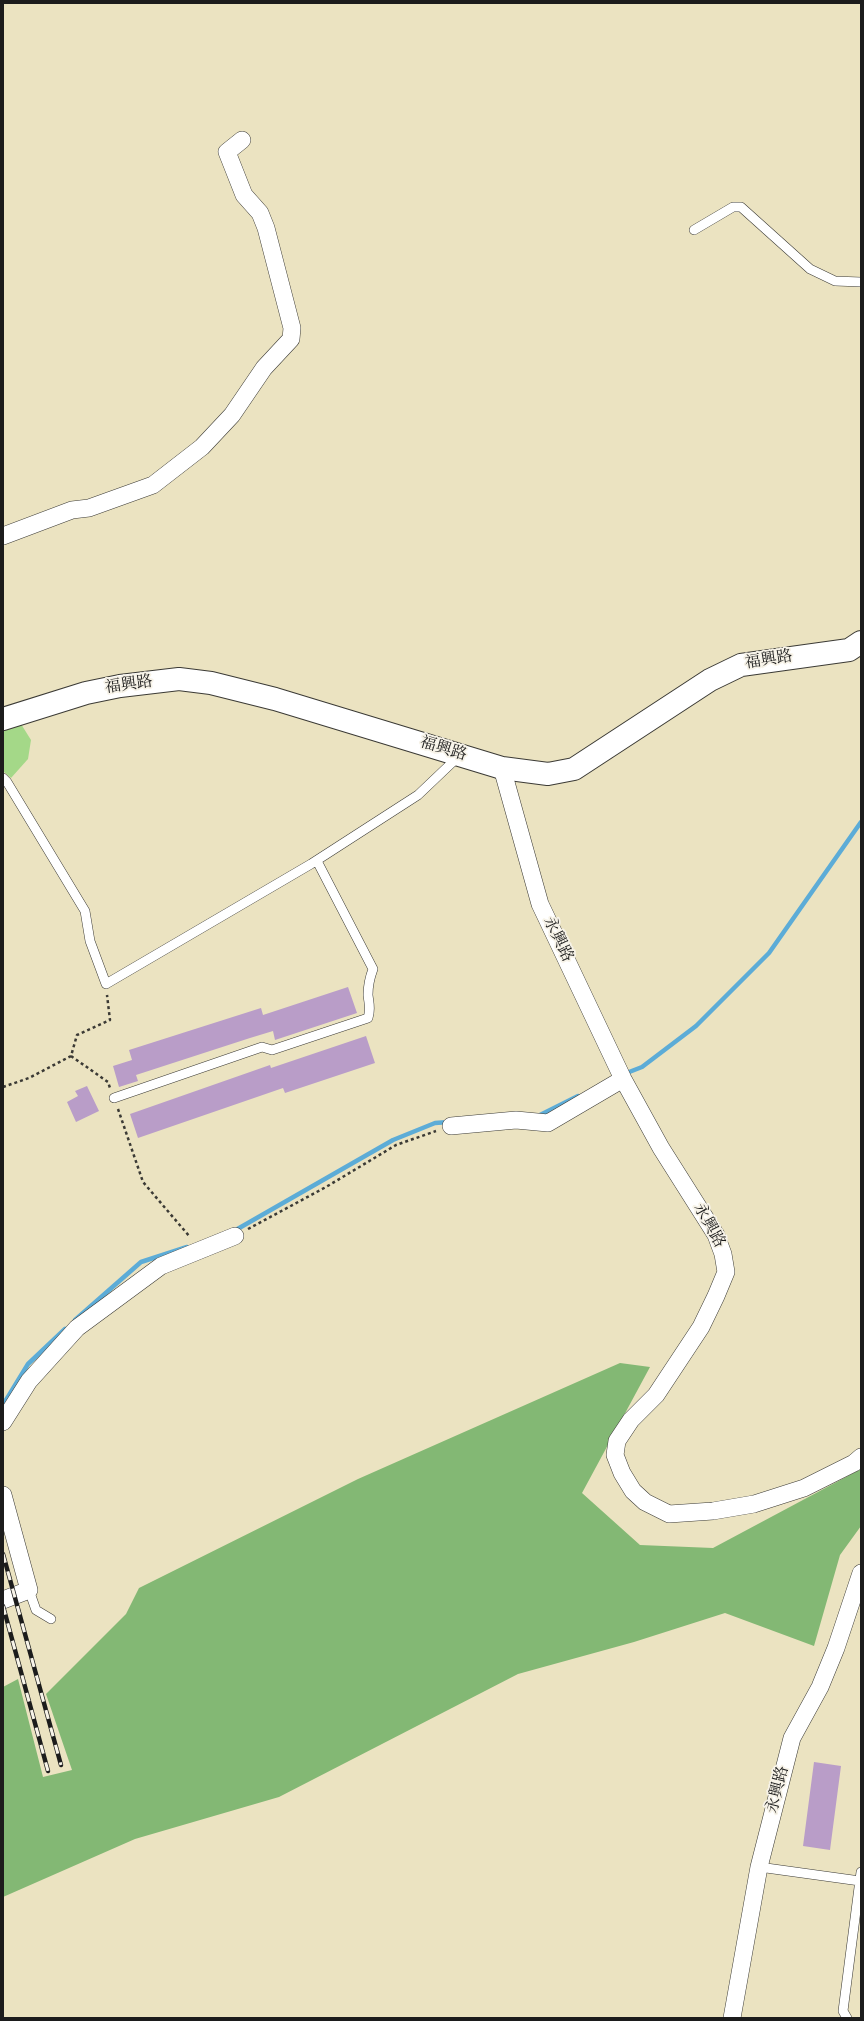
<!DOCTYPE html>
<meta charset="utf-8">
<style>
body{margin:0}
#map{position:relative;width:864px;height:2021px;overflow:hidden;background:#ebe3c1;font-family:Vollkorn,serif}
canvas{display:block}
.frame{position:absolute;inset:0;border:4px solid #1c1c1c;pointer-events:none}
</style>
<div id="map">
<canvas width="864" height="2021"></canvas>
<div class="frame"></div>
</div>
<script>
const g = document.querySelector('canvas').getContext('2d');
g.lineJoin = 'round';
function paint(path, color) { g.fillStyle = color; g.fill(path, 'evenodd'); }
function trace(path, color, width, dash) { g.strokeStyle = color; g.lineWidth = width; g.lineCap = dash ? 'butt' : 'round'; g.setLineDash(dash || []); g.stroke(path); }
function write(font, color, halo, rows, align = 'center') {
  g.font = font + ' Vollkorn,"Noto Serif TC",serif'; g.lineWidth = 3.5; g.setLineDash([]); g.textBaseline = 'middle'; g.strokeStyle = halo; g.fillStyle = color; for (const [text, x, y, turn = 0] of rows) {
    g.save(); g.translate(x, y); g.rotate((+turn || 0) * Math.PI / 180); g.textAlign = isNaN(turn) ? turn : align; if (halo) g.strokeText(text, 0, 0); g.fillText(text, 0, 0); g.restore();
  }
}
paint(new Path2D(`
 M21,724L31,740L28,759L11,778L3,771V728Z`), '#a4d888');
paint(new Path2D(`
 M620,1363L650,1367L582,1493L640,1545L713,1548L861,1469V1526L840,1555L814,1646L725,1613L634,1642L518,1674L279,1797L135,1839L3,1897V1687L18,1679L43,1777L72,1770L46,1694L126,1614L139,1588L358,1479Z`), '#83b874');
trace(new Path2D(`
 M624,1074L642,1067L696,1026L769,953L861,822
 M540,1115L578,1096
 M234,1231L393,1140L435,1123L449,1122
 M75,1320L141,1262L187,1247
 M3,1405L28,1364L65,1329`), '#5cacd7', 4.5);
paint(new Path2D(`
 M348,987L357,1013L275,1040L273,1031L250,1038L136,1075L138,1081L119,1087L113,1066L132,1060L129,1050L261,1008L263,1015Z
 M366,1036L375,1063L285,1093L283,1088L138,1138L130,1114L270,1065L271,1068Z
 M87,1086L99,1111L76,1122L67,1102L78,1096L75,1091Z
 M814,1762L841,1766L830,1850L803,1846Z`), '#b99dc8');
const lane = new Path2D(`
 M694,230L733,207H741L810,269L835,281L861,282
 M3,778L7,782L85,911L90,941L106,984L311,864L418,795L459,756
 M114,1098L262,1047L272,1050L368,1018C371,1009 369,1004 368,995C368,986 370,977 373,969L317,861
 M29,1590L36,1610L51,1619
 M759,1867L860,1881
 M847,2018L843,2011L861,1872`);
const street = new Path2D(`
 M3,536L72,510L89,508L153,485L202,447L232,415L264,368L291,339L292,328L266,228L260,213L244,195L227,152L242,140
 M502,768L540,904L623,1079L661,1148L716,1235L723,1254L726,1272L716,1296L701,1327L656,1395L631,1420L617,1441L615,1455L622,1473L633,1491L645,1502L669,1514L713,1511L754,1504L804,1488L854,1463L861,1457
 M451,1126L516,1120L548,1123L623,1079
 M3,1422L29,1381L77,1328L161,1266L235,1236
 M3,1495L29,1590L3,1600
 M732,2018L759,1867L792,1738L820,1687L836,1648L861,1573`);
const secondary = new Path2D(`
 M3,719L86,693L120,686L179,679L211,683L275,699L502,768L548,774L574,769L710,680L741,665L849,650L861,642`);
trace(lane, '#3b3a35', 10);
trace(street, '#3b3a35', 18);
trace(secondary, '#3b3a35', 24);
trace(new Path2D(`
 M71,1056L108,1082L110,1088
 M3,1087L29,1078L71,1056L77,1035L110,1020L107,995
 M118,1109L143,1182L190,1237
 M248,1229L326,1187L396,1145L436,1131`), '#3b3a35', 2.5, [3, 3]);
trace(lane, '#fff', 9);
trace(street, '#fff', 17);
trace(secondary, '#fff', 22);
const rail = new Path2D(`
 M3,1554L61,1765
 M3,1606L48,1771`);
trace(rail, '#1c1c1c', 4.5);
trace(rail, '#f7f3e8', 3, [9]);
write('16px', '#1c1c1c', '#f7f3e8', [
 ["福興路",769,661,-9],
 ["福興路",129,686,-8],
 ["福興路",443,750,17],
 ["永興路",557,940,64],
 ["永興路",708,1226,61],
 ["永興路",779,1790,-76]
]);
</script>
